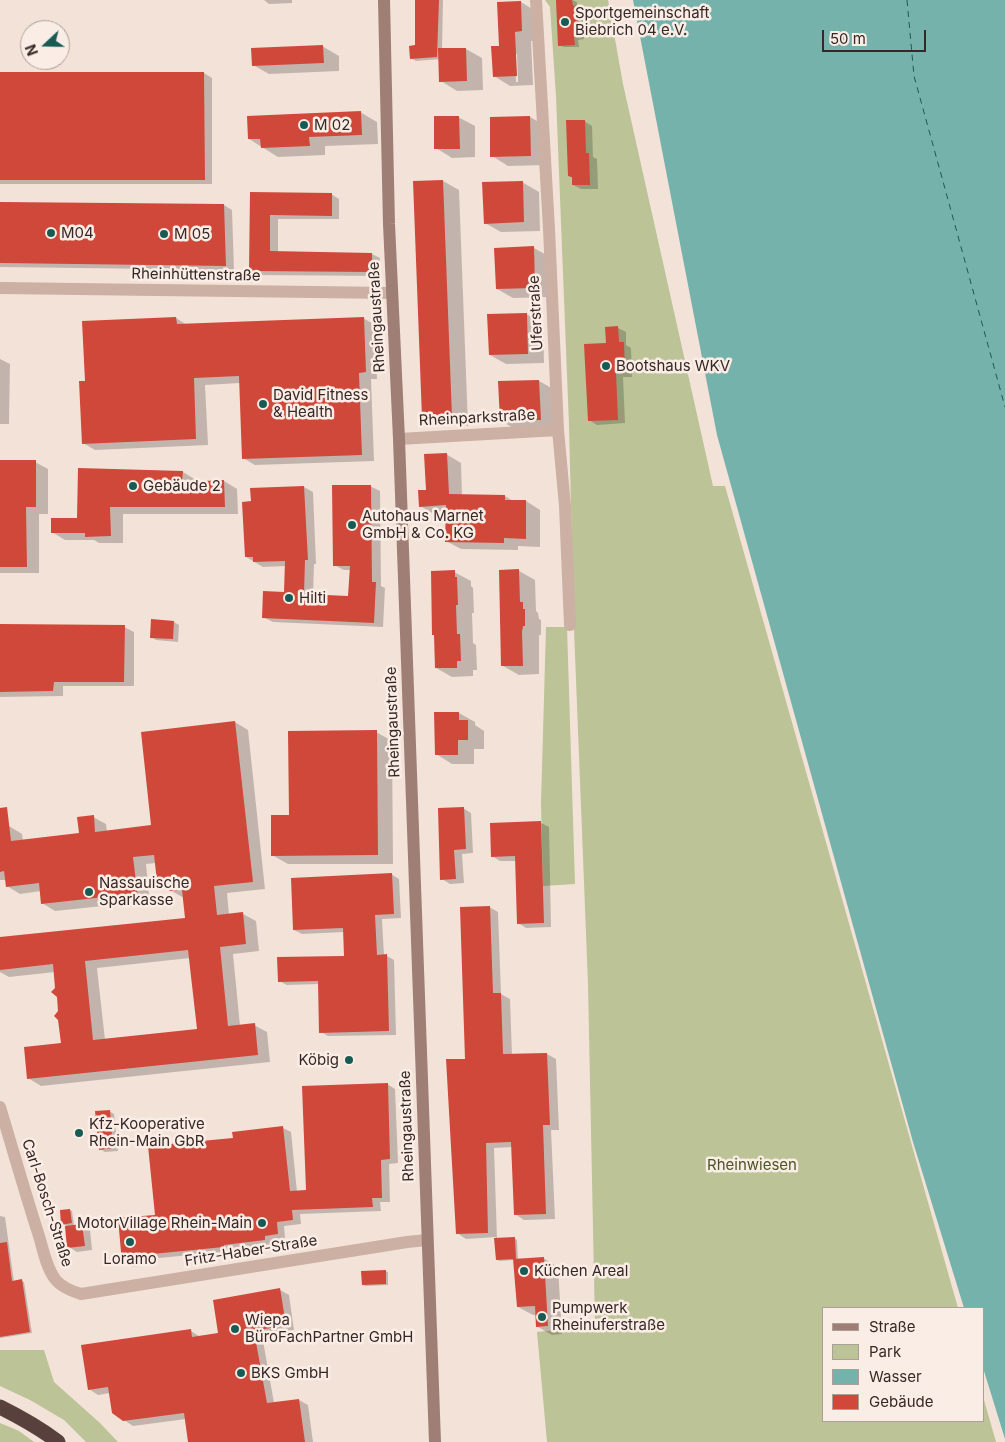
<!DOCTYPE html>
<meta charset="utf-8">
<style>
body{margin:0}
#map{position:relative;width:1005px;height:1442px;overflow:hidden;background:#f3e2d8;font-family:Inter,sans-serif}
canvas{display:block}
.legend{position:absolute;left:822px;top:1307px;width:162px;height:115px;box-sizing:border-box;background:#faede5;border:1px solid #ac9e99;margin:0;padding:6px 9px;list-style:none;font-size:15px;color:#362826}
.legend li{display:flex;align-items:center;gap:10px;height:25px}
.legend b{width:25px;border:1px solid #ac9e99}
.north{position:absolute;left:20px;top:20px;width:50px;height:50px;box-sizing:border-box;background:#faede5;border:1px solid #ac9e99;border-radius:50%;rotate:249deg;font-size:14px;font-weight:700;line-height:20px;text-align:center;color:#362826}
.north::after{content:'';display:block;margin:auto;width:18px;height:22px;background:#185b55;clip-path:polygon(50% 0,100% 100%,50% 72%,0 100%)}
.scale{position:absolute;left:822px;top:30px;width:104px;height:22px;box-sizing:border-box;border:2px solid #362826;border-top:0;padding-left:6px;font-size:15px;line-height:18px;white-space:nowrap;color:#362826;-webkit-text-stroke:4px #faede5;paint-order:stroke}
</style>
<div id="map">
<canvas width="1005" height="1442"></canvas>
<ul class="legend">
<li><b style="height:6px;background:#9f7e75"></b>Straße</li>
<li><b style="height:14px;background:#bbc397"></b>Park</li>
<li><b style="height:14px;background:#75b2ab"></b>Wasser</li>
<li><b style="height:14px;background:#cf483a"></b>Gebäude</li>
</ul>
<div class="north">N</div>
<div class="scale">50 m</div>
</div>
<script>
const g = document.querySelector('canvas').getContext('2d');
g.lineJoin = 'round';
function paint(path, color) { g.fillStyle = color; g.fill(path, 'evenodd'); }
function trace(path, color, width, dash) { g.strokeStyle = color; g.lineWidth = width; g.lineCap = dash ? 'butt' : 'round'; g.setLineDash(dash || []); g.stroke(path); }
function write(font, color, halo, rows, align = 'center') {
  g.font = font + ' Inter,sans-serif'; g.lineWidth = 5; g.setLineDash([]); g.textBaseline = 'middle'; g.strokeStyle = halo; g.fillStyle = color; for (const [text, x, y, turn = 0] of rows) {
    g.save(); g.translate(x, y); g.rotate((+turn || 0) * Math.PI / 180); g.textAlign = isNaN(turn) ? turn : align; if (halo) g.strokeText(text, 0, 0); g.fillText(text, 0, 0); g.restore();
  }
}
paint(new Path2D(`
 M545,0H608L623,84L713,486H725L958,1308H824V1421H984V1400L996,1442H547L537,1332L595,1326L588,984L574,629L569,425L556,96L550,7Z
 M546,627H567L575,884L543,886L541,803Z
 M0,1350H44L54,1382L100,1423L118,1442H86L64,1420L30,1400L0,1386Z
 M0,1423L19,1431L34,1442H0Z`), '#bbc397');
paint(new Path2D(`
 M633,0H1005V1439L984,1371V1308H964L913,1142L717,435Z`), '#75b2ab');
paint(new Path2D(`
 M264,0H292V3L269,4Z
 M417,0H443L442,50L466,49L482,58L483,90L457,91L441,81L440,59L416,61L411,58L416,47Z
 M557,0H572L577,2V7L582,9L584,39L578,40L579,47H564L559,45Z
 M521,2L537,12L538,40L531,41L533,85L510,86L494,76L500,47ZM515,54H517L518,82H516Z
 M322,46L339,56V71L269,74L253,65Z
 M0,73H204L212,78V184H0Z
 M360,112L377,122L378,144L325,146V155L278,157L249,139Z
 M458,117L475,126V157L452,158L436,148Z
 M530,117L546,126L547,165L508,166L492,156Z
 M584,121L592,126L593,157L597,159L598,189H581L573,185V178L569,176Z
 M443,181L459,190L468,426H439L423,417Z
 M522,182L539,192L540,231L501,232L485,223Z
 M251,193L331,194L339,199V219H278V253L372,254L380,258L379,276L258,275L250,270Z
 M0,203L224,205L232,210L234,270L0,267Z
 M534,248L550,257L551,297L513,298L497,289Z
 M526,314L543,323L544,363L506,364L490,355Z
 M176,318L187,325L363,318L375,325L377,379H371L374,461L255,465L243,458L240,383L205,385L208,445L95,450L83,443L86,382Z
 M618,328L626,332V345L631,348L632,377H623L625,423L597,425L589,420L607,344Z
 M0,359L10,364L9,424H0Z
 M539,381L555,390L556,429L517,430L501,421Z
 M446,454L461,463L462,496H505L513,501H526L540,510V547L518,546V550L461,549L446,541L447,513L434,514L420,506Z
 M0,461L35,462L48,469V514H39V573H0Z
 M183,472L196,480L195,483L224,481L237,489L238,514H123V543H99L94,540H65L52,532Z
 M370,486L380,491L381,586L385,588L383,627L273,622L263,617L285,593L286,566L263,567L246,557L252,502V489L304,487L313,492L316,564H314L313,595L349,597L351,570H344L334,565Z
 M519,571L535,580L536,611L538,613L539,619L541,620V635H539V674L519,675L503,666Z
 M454,572L471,581V586L473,588L474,613H472L473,643L476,645L477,670H473V676L452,677L436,668Z
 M152,620L174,622L179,625L178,642L156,640L151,637Z
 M0,625L124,627L134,632V686H63V696L0,697Z
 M436,713H459L475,722V725L484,731V749H474V764H452L436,754Z
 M235,722L248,730L265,889L227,893L229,915L243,914L256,921L259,951L233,954L240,1026L254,1025L267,1032L270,1062L41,1086L28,1078L62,1044L55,972L9,977L0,972V939L186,919L184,898L170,890L156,863L146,864L150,905L129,907L122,904L55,911L42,903L41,891L20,894L7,886L6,880H0V827L9,826L22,834L23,841L80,834L93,817L106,824L107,832L152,827ZM190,958L198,1031L105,1040L97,968Z
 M376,732L392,741L393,864H288L272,855L290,816Z
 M463,808L471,813L473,853L462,854L464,883L450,884L442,879Z
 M541,823L549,827L551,927L526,928L518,923L516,861H500L492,856Z
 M391,874L399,879L401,918L382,919L384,956H387L394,960L396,1035L328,1036L321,1032L319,984L287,985L279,981L345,957L344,932L302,934L294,930Z
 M489,907L498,912L501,994L510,999L512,1055L547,1054L556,1059L559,1130H551L555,1219L524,1220L515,1214L513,1147L494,1148L497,1239H515L517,1240L518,1260L543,1258L558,1267L562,1334L552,1335L538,1327L537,1315H533L518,1307L514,1260L499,1261L497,1259L496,1237L466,1239L457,1233L467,1060Z
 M387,1084L395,1089L398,1163L389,1164L390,1202H380L381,1211L300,1214L301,1224L284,1226L285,1238L272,1240L273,1244L232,1249V1251L149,1259L150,1265L132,1267L124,1262L156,1216L234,1139L283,1128L291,1132L297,1192L307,1191Z
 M109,1111L114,1114L118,1151L105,1152L100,1149Z
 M70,1210L72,1211L74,1226L82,1225L90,1230L92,1250L77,1252L69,1247L66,1225L63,1224Z
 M0,1216L5,1217L14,1282L22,1281L24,1282L32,1333L0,1338Z
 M385,1271L388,1272V1285L365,1286L363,1284Z
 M280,1290L289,1295L294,1330L262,1335L274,1403L299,1400L308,1405L313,1442H189L186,1419L133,1426L124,1420L110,1393L98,1395L89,1389L191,1331L199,1336L220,1334Z`), '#0003');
trace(new Path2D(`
 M907,0L914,76L1005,407`), '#185b55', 1, [6, 5]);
paint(new Path2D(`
 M415,0H439L437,57L410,59L409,46L415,45Z
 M556,0H572L573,6L578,5L580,37L574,38L575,45L558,46Z
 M521,1L522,31L515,32L517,76L493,77L491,46H499L497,2Z
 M323,45L324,63L252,66L251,48Z
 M438,48H466L467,81L439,82Z
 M0,72H204L205,180H0Z
 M361,111L362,135L309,137L310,146L261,148L260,139H248L247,116Z
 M434,116H459L460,149H434Z
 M530,116L531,156L490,157V117Z
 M566,120H585L586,153H589L590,185H572V177L568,176Z
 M443,180L452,417L422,418L413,181Z
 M523,181L524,222L484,224L482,182Z
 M250,192L332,193V216L270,215V251L372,253V272L249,271Z
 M0,202L224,204L226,266L0,263Z
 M534,246L535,288L496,289L494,248Z
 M527,313L528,354L489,355L487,314Z
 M176,317L177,324L364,317L366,372L359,373L362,455L242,459L239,376L194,378L196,439L82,444L79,381H85L82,321Z
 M618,326L619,342H624L625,373H616L618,420L588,421L584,344L606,343L605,327Z
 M539,380L541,420L500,421L498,381Z
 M447,453L449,494L505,495V500H526V539L504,538V543L445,542L446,505L419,507L418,490H426L424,454Z
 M0,460H36V507H26L27,567H0Z
 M78,468L183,471L182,482L224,480L225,507H110L111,536L85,537V533H51V518H77Z
 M332,485H371L372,582H376L374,623L262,618L263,591L284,592L285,561L253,562V557H245L242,502L251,501L250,488L304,486L308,560H305L304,594L348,596L350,566H333Z
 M519,569L520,602H523V609H525V626H523L522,632L523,666H501L499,570Z
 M455,570V577H457L458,605H456L457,634H460L461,661H457V668H435L434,635H432L431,571Z
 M151,619L174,621L173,639L150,638Z
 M0,624L125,625L124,682H54L53,691L0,692Z
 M434,712H459V720H468V740H458V755H435Z
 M235,721L253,882L214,886L217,915L243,912L246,944L220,947L228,1026L255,1023L258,1055L27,1079L24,1047L61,1043L58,1020L54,1016L58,1011L57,997L51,992L55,988L53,964L0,970V937L185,918L182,890L170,891L157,881L154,855L133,857L138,898L115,901L114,896L41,904L39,883L6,887L4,871L0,872V808L7,807L11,841L79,833L77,817L94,815L95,832L151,825L141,732ZM188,950L197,1029L93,1040L85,961Z
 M377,730L378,855L271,856V815H289L288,731Z
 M464,807L466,849L454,850L456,879L440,880L438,808Z
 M541,821L544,923L517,924L515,856L491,857L490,823Z
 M392,873L394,914L375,915L377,955L387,954L389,1031L319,1033L318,981L278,982L277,957L344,956L343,928L293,930L291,878Z
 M490,906L493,993H501L503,1054L547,1053L550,1125H543L546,1214L514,1215L511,1142L486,1143L488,1233L456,1234L446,1059H465L460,907Z
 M388,1083L390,1159L381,1160L382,1198H372L373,1207L292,1210L293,1220L277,1222L278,1234L265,1236V1240L224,1245V1247L142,1255V1261L122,1263L118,1218L155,1215L148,1146L233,1138L232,1132L283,1126L290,1191L306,1190L302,1086Z
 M110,1110L113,1148L99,1150L95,1111Z
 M70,1209L72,1223L61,1225L60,1210Z
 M82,1224L85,1246L67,1248L65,1226Z
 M515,1237L516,1259L496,1260L494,1238Z
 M7,1242L12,1281L22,1279L30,1332L0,1337V1243Z
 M544,1257L548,1326L536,1327L535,1306L517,1307L513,1259Z
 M386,1270V1284L362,1285L361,1271Z
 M280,1288L286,1325L254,1331L267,1403L299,1399L305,1442H188L184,1413L123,1421L112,1413L108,1387L88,1390L81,1345L191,1329L192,1337L218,1333L213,1300Z`), '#cf483a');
trace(new Path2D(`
 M536,0L549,229L558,430L565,506L570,625
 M0,288L392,293
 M399,439L558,430
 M0,1107C13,1150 25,1193 39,1236C43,1249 46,1267 55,1279C61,1287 71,1291 81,1294L407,1242L427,1240`), '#ccb0a3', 12);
trace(new Path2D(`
 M384,0L389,224L399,439L435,1442`), '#9f7e75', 12);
trace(new Path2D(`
 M0,1407C20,1417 40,1428 58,1442`), '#58413c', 15);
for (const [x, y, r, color] of [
 [565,22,5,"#185b55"],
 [304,125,5,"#185b55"],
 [51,233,5,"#185b55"],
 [164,234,5,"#185b55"],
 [606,366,5,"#185b55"],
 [263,404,5,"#185b55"],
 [133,486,5,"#185b55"],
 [352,525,5,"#185b55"],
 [289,598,5,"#185b55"],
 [89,892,5,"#185b55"],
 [349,1060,5,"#185b55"],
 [79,1133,5,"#185b55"],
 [262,1223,5,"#185b55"],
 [130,1242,5,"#185b55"],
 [524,1271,5,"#185b55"],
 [542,1317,5,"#185b55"],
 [235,1329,5,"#185b55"],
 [241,1373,5,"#185b55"]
]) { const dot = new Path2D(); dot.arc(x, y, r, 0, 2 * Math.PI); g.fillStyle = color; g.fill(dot); trace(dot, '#faede5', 2); }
write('15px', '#362826', '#faede5', [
 ["Sportgemeinschaft",575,13],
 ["Biebrich 04 e.V.",575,30],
 ["M 02",314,125],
 ["M04",61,233],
 ["M 05",174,234],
 ["Bootshaus WKV",616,366],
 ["David Fitness",273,395],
 ["& Health",273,412],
 ["Gebäude 2",143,486],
 ["Autohaus Marnet",362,516],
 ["GmbH & Co. KG",362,533],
 ["Hilti",299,598],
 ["Nassauische",99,883],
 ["Sparkasse",99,900],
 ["Köbig",339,1060,"right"],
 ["Kfz-Kooperative",89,1124],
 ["Rhein-Main GbR",89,1141],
 ["MotorVillage Rhein-Main",252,1223,"right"],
 ["Loramo",130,1259,"center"],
 ["Küchen Areal",534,1271],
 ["Pumpwerk",552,1308],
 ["Rheinuferstraße",552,1325],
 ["Wiepa",245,1320],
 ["BüroFachPartner GmbH",245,1337],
 ["BKS GmbH",251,1373]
], 'left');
write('15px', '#362826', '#faede5', [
 ["Rheinhüttenstraße",196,275,1],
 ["Uferstraße",536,313,-93],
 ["Rheingaustraße",377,317,-93],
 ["Rheinparkstraße",477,418,-3],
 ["Rheingaustraße",393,722,-92],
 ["Rheingaustraße",407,1126,-92],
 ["Carl-Bosch-Straße",47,1203,72],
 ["Fritz-Haber-Straße",251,1251,-9]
]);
write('15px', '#4c5628', '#faede5', [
 ["Rheinwiesen",752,1165]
]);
</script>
